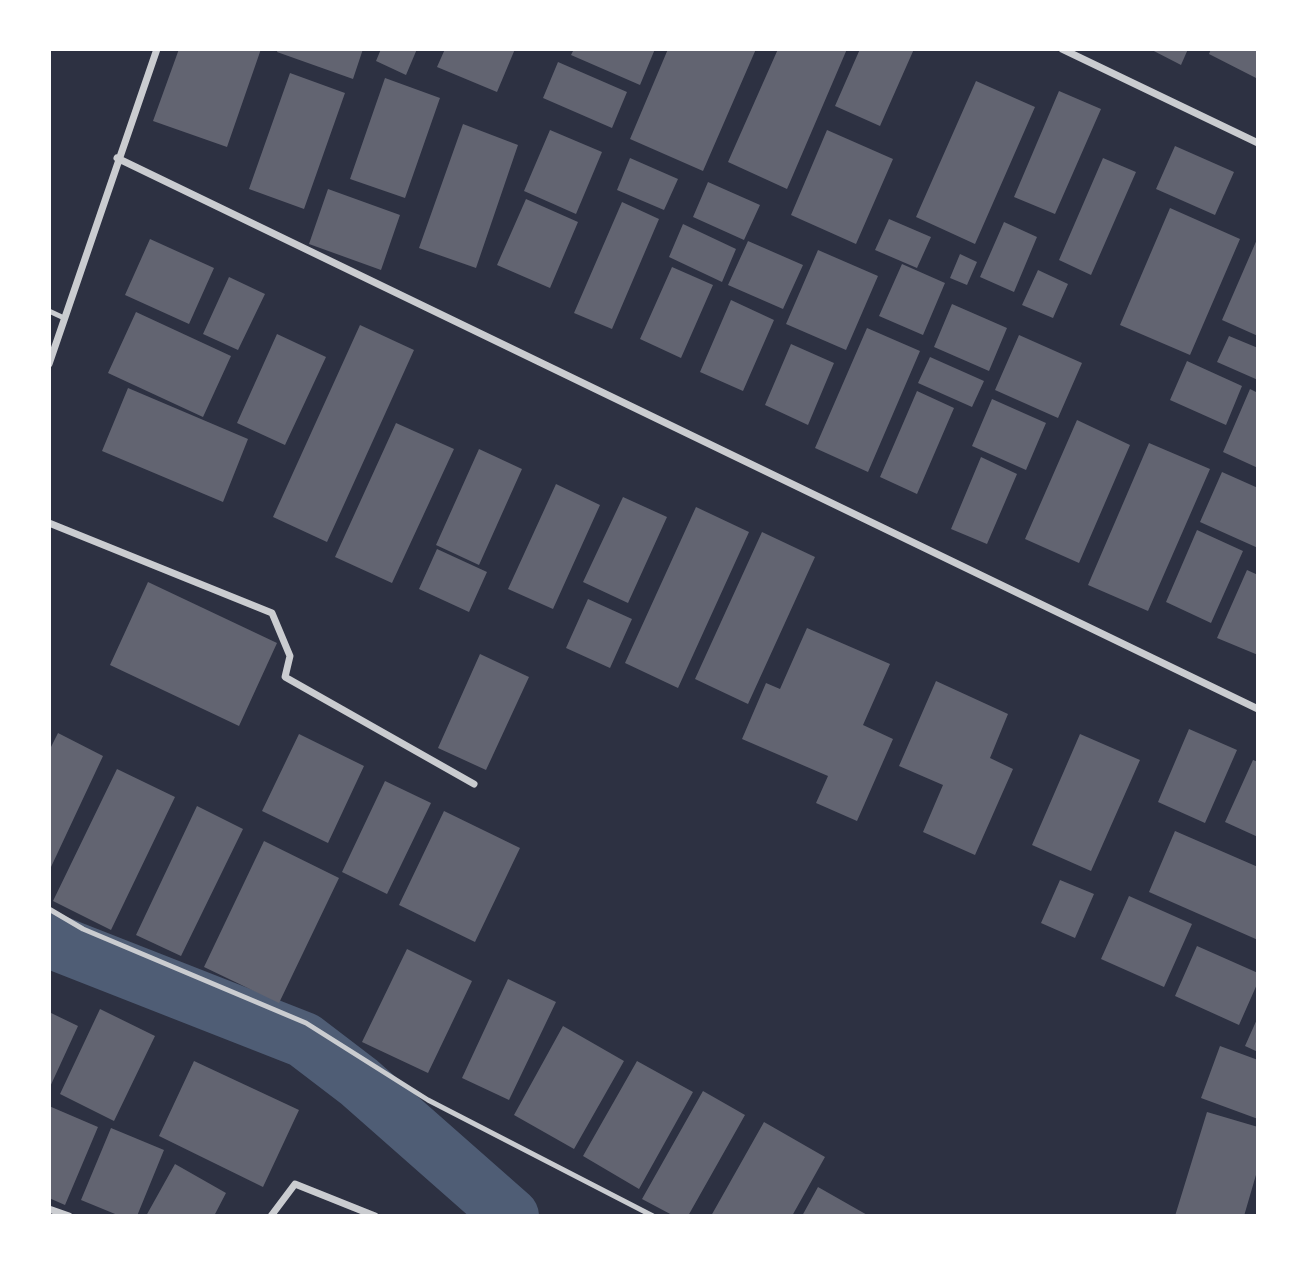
<!DOCTYPE html>
<style>
body{margin:0}
#map{position:relative;width:1307px;height:1265px;overflow:hidden;background:#2d3142;font-family:"Noto Sans",sans-serif}
canvas{display:block}
.frame{position:absolute;inset:0;border:51px solid #fff;pointer-events:none}
</style>
<div id="map">
<canvas width="1307" height="1265"></canvas>
<div class="frame"></div>
</div>
<script>
const g = document.querySelector('canvas').getContext('2d');
g.lineJoin = 'round';
function trace(path, color, width, dash) { g.strokeStyle = color; g.lineWidth = width; g.lineCap = dash ? 'butt' : 'round'; g.setLineDash(dash || []); g.stroke(path); }
function paint(path, color) { g.fillStyle = color; g.fill(path, 'evenodd'); }
trace(new Path2D(`
 M49,940L304,1040L359,1082L511,1216`), '#4f5d75', 56);
paint(new Path2D(`
 M179,49H261L227,147L153,121Z
 M278,49H363L353,79L277,52Z
 M381,49H417L406,75L376,61Z
 M445,49H515L497,92L437,67Z
 M574,49H655L640,85L571,55Z
 M668,49H756L703,171L630,139Z
 M778,49H847L787,189L728,162Z
 M860,49H914L880,126L835,106Z
 M1150,49H1188L1181,65Z
 M1211,49H1258V79L1209,54Z
 M558,62L627,92L612,128L543,98Z
 M290,73L345,93L304,209L249,189Z
 M385,78L440,98L405,198L350,179Z
 M976,81L1035,107L975,244L916,217Z
 M1059,91L1101,109L1055,214L1014,197Z
 M463,124L518,145L476,268L419,248Z
 M550,130L602,152L576,214L524,191Z
 M827,130L893,159L856,244L791,215Z
 M1175,146L1234,172L1215,215L1156,189Z
 M630,158L678,179L664,210L617,190Z
 M1103,158L1136,172L1091,275L1059,260Z
 M708,182L760,205L744,240L693,217Z
 M328,189L400,215L381,270L309,244Z
 M526,199L578,222L550,288L497,265Z
 M622,202L659,219L612,329L574,313Z
 M1170,208L1240,239L1190,355L1120,325Z
 M889,219L931,237L917,268L875,250Z
 M1004,222L1037,237L1014,292L980,277Z
 M683,224L736,249L722,282L669,257Z
 M1258,237V336L1222,320Z
 M150,239L214,268L189,324L125,295Z
 M748,241L803,265L783,309L728,285Z
 M818,250L878,276L846,350L786,324Z
 M960,254L977,262L967,285L950,278Z
 M902,264L945,283L923,335L879,316Z
 M672,267L713,285L681,358L640,339Z
 M1038,270L1068,284L1053,318L1022,305Z
 M229,277L265,294L238,350L203,334Z
 M731,300L774,320L743,391L700,372Z
 M952,304L1007,328L989,371L934,347Z
 M136,312L231,356L203,417L108,373Z
 M360,325L414,350L327,542L273,517Z
 M867,328L920,351L868,472L815,448Z
 M277,334L326,357L285,445L237,423Z
 M1019,335L1082,363L1058,418L995,390Z
 M1229,336L1258,348V380L1217,362Z
 M791,344L834,363L808,425L765,405Z
 M930,357L984,381L972,407L918,383Z
 M1187,361L1242,386L1226,425L1170,400Z
 M128,388L248,439L223,502L102,451Z
 M1250,389L1258,393V468L1223,452Z
 M917,391L954,408L917,494L880,477Z
 M992,399L1046,423L1026,470L972,446Z
 M1077,420L1130,445L1079,563L1025,539Z
 M396,423L454,449L392,583L335,557Z
 M1149,443L1210,469L1148,611L1088,585Z
 M479,449L522,469L479,565L436,545Z
 M981,457L1017,474L987,544L951,529Z
 M1222,472L1258,488V548L1200,522Z
 M556,484L600,505L553,609L508,589Z
 M623,497L667,517L628,603L583,582Z
 M696,507L749,532L678,688L625,663Z
 M1197,530L1243,551L1211,623L1166,602Z
 M762,532L815,557L748,704L695,679Z
 M437,549L487,572L469,612L419,589Z
 M1247,570L1258,575V655L1217,638Z
 M148,582L277,643L239,726L110,665Z
 M588,599L632,619L610,668L566,648Z
 M807,628L890,664L863,725L893,739L857,821L816,803L828,776L742,739L766,683L780,689Z
 M480,654L529,677L486,770L438,748Z
 M936,681L1008,714L990,758L1013,769L975,855L923,832L943,785L899,766Z
 M1189,729L1237,750L1205,823L1158,802Z
 M58,733L103,756L51,867L49,865V751Z
 M299,734L364,766L328,843L262,811Z
 M1080,734L1140,760L1091,871L1032,845Z
 M1253,760L1258,762V837L1225,822Z
 M117,769L175,797L111,930L53,901Z
 M385,781L431,803L387,894L342,872Z
 M197,806L243,829L181,956L136,935Z
 M444,811L520,848L475,942L399,905Z
 M1175,831L1258,867V940L1149,892Z
 M264,841L339,878L279,1003L204,967Z
 M1060,880L1094,894L1075,938L1041,923Z
 M1129,896L1192,924L1164,987L1101,959Z
 M1197,946L1258,973V982L1239,1025L1175,996Z
 M407,949L472,981L428,1073L362,1042Z
 M508,979L556,1002L509,1100L462,1078Z
 M100,1009L155,1036L114,1121L60,1094Z
 M49,1012L78,1026L49,1089Z
 M1258,1017V1052L1245,1046Z
 M563,1026L624,1061L574,1149L514,1115Z
 M1220,1046L1258,1060V1119L1201,1098Z
 M194,1061L299,1110L263,1187L159,1136Z
 M637,1061L693,1092L639,1189L583,1156Z
 M703,1091L745,1115L688,1216H674L642,1199Z
 M49,1106L98,1127L65,1205L49,1198Z
 M1207,1112L1258,1127V1168L1244,1216H1175Z
 M764,1122L825,1157L792,1216H711Z
 M111,1128L164,1150L137,1216H120L81,1200Z
 M175,1164L226,1193L214,1216H146Z
 M818,1187L869,1216H802Z`), '#626471');
trace(new Path2D(`
 M49,311L64,318
 M49,909L83,929L306,1023L428,1100L653,1216`), '#caccd0', 5);
trace(new Path2D(`
 M1062,49L1258,143
 M117,158L1258,709
 M49,364L157,49
 M49,523L272,613L290,656L285,677L474,784
 M49,1209L69,1216
 M271,1216L295,1184L375,1216`), '#caccd0', 7);
</script>
